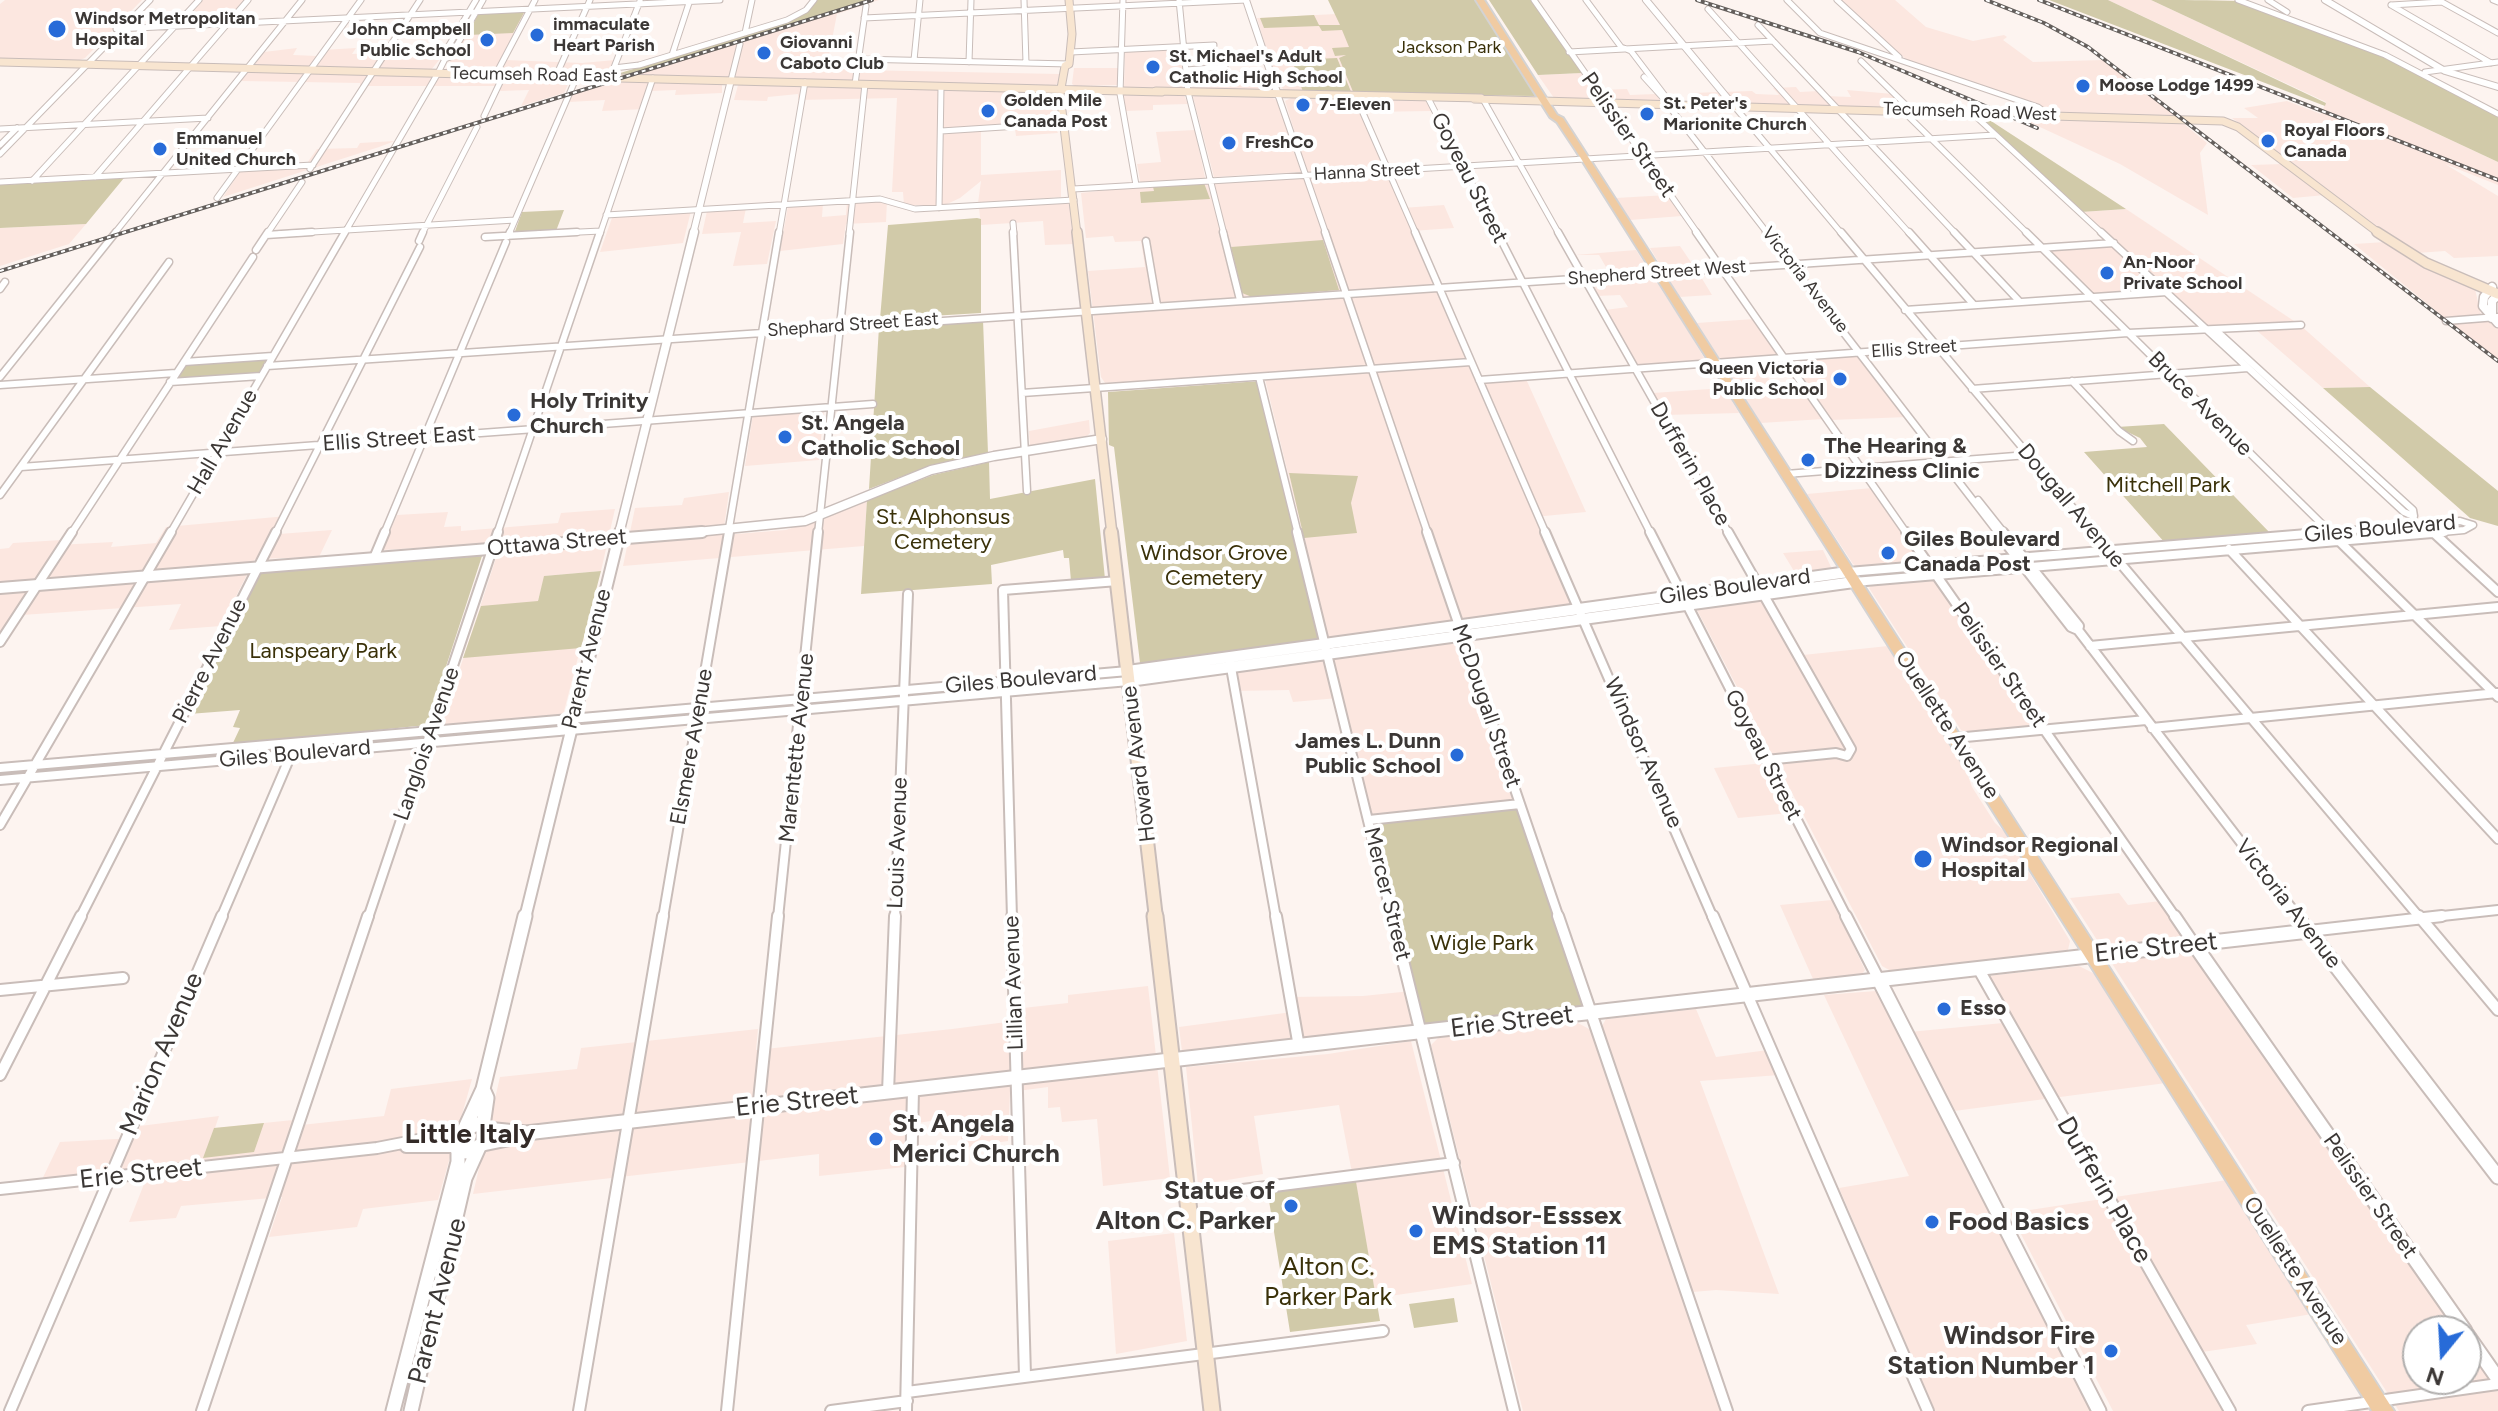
<!DOCTYPE html>
<style>
body{margin:0}
#map{position:relative;width:2498px;height:1411px;overflow:hidden;background:#fdf4f0;font-family:Figtree,sans-serif}
canvas{display:block}
.north{position:absolute;left:2402px;top:1315px;width:80px;height:80px;box-sizing:border-box;background:#fff;border:2px solid #b1afae;border-radius:50%;rotate:198deg;font-size:22px;font-weight:700;line-height:32px;text-align:center;color:#3b3735}
.north::after{content:'';display:block;margin:auto;width:28px;height:36px;background:#276bd8;clip-path:polygon(50% 0,100% 100%,50% 72%,0 100%)}
</style>
<div id="map">
<canvas width="2498" height="1411"></canvas>
<div class="north">N</div>
</div>
<script>
const g = document.querySelector('canvas').getContext('2d');
g.lineJoin = 'round';
function paint(path, color) { g.fillStyle = color; g.fill(path, 'evenodd'); }
function trace(path, color, width, dash) { g.strokeStyle = color; g.lineWidth = width; g.lineCap = dash ? 'butt' : 'round'; g.setLineDash(dash || []); g.stroke(path); }
function write(font, color, halo, rows, align = 'center') {
  g.font = font + ' Figtree,sans-serif'; g.lineWidth = 8; g.setLineDash([]); g.textBaseline = 'middle'; g.strokeStyle = halo; g.fillStyle = color; for (const [text, x, y, turn = 0] of rows) {
    g.save(); g.translate(x, y); g.rotate((+turn || 0) * Math.PI / 180); g.textAlign = isNaN(turn) ? turn : align; if (halo) g.strokeText(text, 0, 0); g.fillText(text, 0, 0); g.restore();
  }
}
paint(new Path2D(`
 M5,0H142L85,58L77,61L0,59V4Z
 M201,0H246L227,21L180,24Z
 M869,0H879L837,14L827,65H835V69H855L853,81L726,77H722V93L675,95L676,90L652,91L645,109L602,111L605,100L569,102L573,92Z
 M1840,0H1895L1926,27L1973,41L2004,35L2007,37L2003,40L2033,62L2103,60L2176,116L2053,113L1908,61Z
 M2108,0H2151L2498,162V185L2445,164L2498,196V256L2454,258L2445,251L2417,253L2395,240L2232,118H2258L2244,108L2287,101L2321,114L2326,102Z
 M526,11L497,69L445,70L478,13Z
 M1336,14L1370,95L1285,93L1272,68L1257,18Z
 M1182,47V75L1186,90L1124,88L1125,50Z
 M297,48L293,55L317,56L322,50L356,48L352,54L418,51L415,58L440,59L431,70L254,65L264,52Z
 M506,60L582,63L615,60L609,73L603,74L502,71Z
 M1074,68H1119V85L1075,86L1072,84Z
 M250,70L571,78L564,93L521,106L529,90L500,91L501,86H360V83L241,81Z
 M859,70L1060,74L1059,83L1053,86L860,82L857,81Z
 M1225,71L1267,72L1274,92L1190,90L1189,81L1226,79Z
 M1582,73L1599,90L1627,89L1630,95L1656,94L1661,102L1554,98L1538,75Z
 M742,83L1051,93L1054,125L1058,133L1016,136L1015,129L981,130V175L1061,170V197L978,203L981,181L960,198L945,205H904L903,192H892L897,98L798,100V94L768,97L767,101L734,100L738,85Z
 M1796,87L1800,92L1819,91L1824,96L1851,97L1847,90L1893,94L1907,109L1699,104L1691,93L1752,91L1756,94L1779,95L1773,88Z
 M1126,93L1184,95L1188,104L1153,105V110L1125,111L1123,95Z
 M1196,95L1270,97L1277,100L1301,172L1214,177L1193,97Z
 M1293,97L1354,99L1384,169L1307,172L1285,101Z
 M1366,99L1426,101L1432,111L1366,112L1361,101Z
 M2016,116L2179,120L2207,143L2200,153L2208,215L2120,164Z
 M1195,130L1206,182L1386,172L1402,208L1444,205L1454,228L1412,231L1476,381L1526,379L1586,512L1534,517L1572,599V606L1328,638L1265,379L1105,383L1101,377L1088,271L1145,267L1141,241L1115,242L1113,236L1086,238L1081,193L1141,186L1137,164L1161,162L1156,132Z
 M395,141L379,147L223,197L241,170L305,166L317,149L357,148L360,143Z
 M2283,164L2325,195L2293,198L2251,165Z
 M1668,195L1682,216L1630,220L1616,198Z
 M887,200L886,222L846,224L843,244L780,251L788,206L823,203L822,217L846,215L847,202Z
 M1066,203L1070,205L1075,244L1045,245L1043,221L981,225L979,208Z
 M746,208L743,223L776,221L767,264L733,266L741,232L702,234L707,211Z
 M2126,209L2300,325L2370,387L2323,388L2255,329L2213,331L2081,212Z
 M691,211L683,243L600,252L613,215Z
 M86,224L69,244L0,266V228Z
 M2385,242L2414,260L2475,289L2481,315L2446,319L2354,244Z
 M2113,245L2162,291L2094,296L2046,249Z
 M1680,246L1701,277L1712,295L1679,297L1650,248Z
 M1636,250L1690,334L1706,361L1636,365L1605,310L1628,307L1620,295L1597,296L1588,280L1610,274L1599,255H1575Z
 M1754,319L1779,356L1756,358L1779,396L1806,394L1823,419L1761,423L1697,323Z
 M2498,320V359L2451,323Z
 M1860,355L1907,417L1831,420L1789,360Z
 M1724,388L1739,413L1665,415L1653,393Z
 M824,409L819,460L745,466L753,414Z
 M1089,420L1090,433L1087,436L1030,446L1029,431Z
 M1872,488L1925,565L1858,567L1853,564L1807,494Z
 M729,492L723,535L786,530L867,500L864,546L623,566L635,508L682,505L684,498Z
 M615,509L601,571L545,576L538,600L594,596L563,715L441,726L501,543L382,550L397,515L448,512L444,527L461,526V531L558,523L561,513Z
 M287,516L279,534L332,530L319,557L255,559L221,626L169,630L181,604L22,615L9,636H0V549L9,548L13,543L61,540L58,545L113,542L111,547L156,543L166,527Z
 M1823,550L1832,569L1797,576L1783,553Z
 M1932,578L1937,582L2037,726L1970,734L1961,730L1869,588L1875,582Z
 M1767,595L1803,655L1888,646L1967,773L1972,787L1995,823L2005,832L2070,941L2068,950L1891,971L1882,966L1696,608Z
 M1462,634L1521,809L1369,820L1338,698L1293,702L1289,690L1235,691L1231,667Z
 M1764,763L1789,813L1738,818L1714,768Z
 M2119,893L2128,905L2160,901L2460,1331H2418V1379H2466V1340L2498,1387V1411H2399L2070,898Z
 M1832,900L1865,970L1862,974L1813,979L1780,905Z
 M2079,966L2097,975L2166,1083L1939,1113L2091,1411H1935L1839,1188L1909,1176L1824,995L1876,991L1899,1033L2003,1023L1978,977Z
 M1148,986L1170,1178L1103,1186L1097,1119L1062,1122L1060,1107L1048,1108V1087L1010,1092L1008,1141L961,1148V1116L906,1125L905,1167L819,1176V1154L473,1194L500,1077L577,1069L581,1048L758,1029L756,1050L952,1029L1022,1020L1023,1008L1068,1003V995Z
 M1411,991L1421,1033L1183,1060L1179,1027L1292,1012L1290,997L1363,996Z
 M1696,1009L1716,1057L1768,1050L1779,1075L1700,1081L1779,1294L1716,1290L1693,1292L1602,1026L1606,1019Z
 M1576,1022L1591,1030L1720,1411H1523L1431,1045L1438,1038Z
 M1411,1041L1472,1284L1376,1298L1339,1105L1254,1116L1263,1174L1198,1185L1186,1067L1328,1054Z
 M472,1079L438,1200L363,1209L357,1227L269,1237L282,1197L181,1206L176,1218L129,1222L146,1179L36,1192L60,1142L135,1138L140,1126L219,1116L215,1128L293,1120L292,1126L384,1116L391,1089Z
 M2227,1180L2312,1314L2246,1325L2257,1344L2202,1352L2235,1411H2113L2010,1213Z
 M1174,1233L1187,1341L1116,1354L1108,1241Z`), '#fce7e0');
paint(new Path2D(`
 M817,0H869L631,75L617,74L738,37L807,11Z
 M1328,0H1478L1536,96L1354,94L1339,58L1346,55L1335,56L1332,48L1349,47L1342,30L1322,31L1319,26L1264,28L1260,18L1314,15L1319,25H1340Z
 M1489,0H1531L1582,73L1538,75Z
 M2049,0H2108L2326,103L2325,106Z
 M2151,0C2178,0 2212,0 2238,1C2325,22 2419,73 2498,115V162Z
 M525,11L513,33L468,35L478,14Z
 M1337,58L1352,94L1303,92L1292,60Z
 M1985,116L1988,119L2126,209L2081,212L1980,117Z
 M124,178L86,224L0,228V185Z
 M1204,183L1210,199L1141,203L1140,192L1154,191L1153,187Z
 M564,210L556,231L514,234L522,212Z
 M977,218L981,219V313L880,319L888,225Z
 M1323,240L1339,290L1252,297L1242,293L1231,247Z
 M983,320L988,453L932,465L869,489L879,327Z
 M267,358L258,375L176,381L186,364Z
 M1260,381L1318,640L1140,663L1114,447L1109,445L1108,392Z
 M2370,387L2498,491V526L2470,518L2323,388Z
 M2164,424L2272,535L2166,544L2084,452L2147,447L2140,438L2117,427Z
 M989,462L990,499L1095,479L1105,579L1071,581L1069,558H1064L1063,550L991,565L992,584L861,594L867,500L933,475Z
 M1289,473L1358,476L1351,503L1357,533L1304,538Z
 M482,556L427,725L232,745L240,728L233,727L240,710L189,714L260,573Z
 M601,571L581,648L463,658L481,606L538,601L544,576Z
 M1521,809L1591,1013L1421,1033L1369,820Z
 M264,1123L254,1152L203,1158L214,1128Z
 M1355,1176L1380,1321L1290,1332L1267,1188Z
 M1454,1298L1458,1322L1414,1328L1409,1304Z`), '#d1caa9');
const minorFar3 = new Path2D(`
 M1024,0L1026,63
 M1123,0L1120,94L1136,185
 M1179,0L1188,92L1224,234
 M1534,0L1698,234
 M1586,0L1621,47L1631,51L1666,97L1664,99L1668,105L1768,234
 M1787,0L1820,33L2038,107L2049,115
 M1837,0L1899,57
 M2238,0L2385,55L2498,114
 M2268,0L2287,12
 M2493,0L2498,2
 M2391,5L2491,63
 M2391,5L2442,2L2498,33
 M1708,9L1910,234
 M864,18L1246,0
 M1758,25L1956,234
 M116,29L720,0
 M745,33L752,0
 M1071,52L1214,45
 M1569,52L1773,41
 M672,55L690,0
 M445,59L450,57L483,0
 M858,59L1069,64
 M914,60L920,0
 M1861,61L1912,111
 M969,62L971,0
 M614,68L639,65L787,20L806,10L814,0
 M613,70L640,1
 M1186,70L1225,67
 M2425,72L2498,62
 M496,74L535,0
 M556,76L590,0
 M1644,77L1664,99
 M731,80L740,44
 M855,84L866,6
 M1278,95L1326,234
 M1356,97L1416,234
 M1428,98L1498,234
 M1484,101L1559,234
 M1734,106L1842,234
 M1903,111L2028,234
 M1971,112L2103,234
 M484,116L504,74
 M0,129L208,118
 M941,131L1065,123
 M0,145L17,128
 M0,154L150,0
 M310,169L420,0
 M95,177L248,0
 M32,181L199,0
 M0,182L313,165
 M1073,189L1995,135
 M217,198L361,0
 M939,208L941,87
 M606,215L880,199L915,209L1074,200
 M1013,223L1014,234
 M114,234L302,0
 M267,234L302,182
 M279,234L515,220
 M344,234L438,73L445,59L442,57L476,0
 M422,234L477,127
 M509,234L577,76
 M538,234L601,231
 M600,234L653,78
 M779,234L805,82
 M849,234L865,84`);
const minorFar2 = new Path2D(`
 M1013,232L1027,491
 M1223,232L1240,300
 M1325,232L1428,534
 M1415,232L1546,534
 M1497,232L1651,534
 M1558,232L1729,534
 M1696,232L1907,534
 M1766,232L1999,534
 M1841,232L2095,534
 M1909,232L1974,305
 M1954,232L2020,302
 M2026,232L2332,534
 M2101,232L2404,512L2413,516
 M266,235L312,232
 M508,236L510,232
 M485,237L577,232
 M419,241L423,232
 M1146,241L1157,305
 M256,250L268,232
 M0,289L5,282
 M1905,310L2167,292
 M2446,321L2497,317
 M2211,330L2220,334L2413,510L2414,516
 M184,362L273,356
 M267,366L2114,243
 M0,377L116,232
 M1259,377L1298,534
 M1479,380L2128,333L2301,325
 M2072,381L2119,431L2133,441
 M170,382L261,376
 M0,385L176,373
 M1972,389L2248,368
 M1022,393L1471,362
 M21,467L873,404
 M1786,474L2028,455
 M0,495L169,262
 M1978,500L2005,534
 M71,534L253,257
 M170,534L345,232
 M275,534L420,247
 M384,534L506,242
 M497,534L600,232
 M728,534L779,232
 M818,534L850,232
 M2307,534L2460,521L2473,525L2464,530L2420,534`);
const minorFar1 = new Path2D(`
 M1297,532L1392,918
 M1427,532L1559,918
 M1545,532L1713,918
 M1650,532L1847,918
 M1728,532L1851,749L1847,756L1836,753L1766,760
 M1906,532L2176,918
 M1997,532L2071,627L2078,630
 M2003,532L2079,626L2078,630L2299,918
 M2094,532L2420,918
 M2330,532L2498,697
 M2434,533L2498,592
 M2229,549L2498,839
 M374,558L385,532
 M1848,572L2331,532
 M1854,582L2444,532
 M0,642L72,532
 M2090,646L2498,607
 M1230,662L1276,918
 M2152,728L2497,693
 M1955,738L2146,720
 M0,768L1128,671
 M0,780L1129,681
 M1369,820L1520,804
 M0,825L171,532
 M80,918L276,532
 M221,918L293,750
 M368,918L498,532
 M663,918L729,532
 M778,918L818,532
 M895,918L908,594
 M1012,918L1003,590L1118,581
 M2424,918L2498,910`);
const minor = new Path2D(`
 M1012,916L1025,1376
 M1276,916L1299,1047
 M1392,916L1514,1411
 M1558,916L1727,1411
 M1713,916L1928,1411
 M1846,916L1879,980
 M2175,916L2194,944
 M2298,916L2309,931L2442,916
 M2419,916L2498,1010
 M1978,968L2230,1411
 M0,990L123,978
 M0,1075L81,916
 M888,1092L895,916
 M406,1147H455
 M0,1189L377,1148L459,1132
 M1188,1197L1454,1163
 M907,1392L1383,1331
 M10,1411L222,916
 M202,1411L368,916
 M579,1411L663,916
 M727,1411L778,916
 M831,1411L907,1401
 M906,1411L913,1090
 M2308,1411L2498,1384`);
const tertiaryFar3 = new Path2D(`
 M1246,0L1278,95
 M1646,0L1734,106
 M2325,0L2445,71L2498,87
 M693,234L731,80`);
const tertiaryFar2 = new Path2D(`
 M2492,287L2484,297L2483,306L2498,323
 M2492,318V301L2498,295
 M619,534L694,232
 M677,534L805,521L931,470L994,456L1102,439`);
const tertiaryFar1 = new Path2D(`
 M0,588L702,532
 M1128,671L1848,572
 M1129,681L1854,582
 M525,918L620,532`);
const tertiary = new Path2D(`
 M2194,944L2465,1331
 M1879,980L2099,1411
 M483,1089L487,1098L483,1126
 M476,1124L486,1129L483,1144L468,1152L458,1151L454,1145L458,1134Z
 M465,1128L483,1089L525,916
 M486,1129L526,1133L2309,931L2498,1177
 M483,1144L517,1137
 M2466,1333L2498,1379
 M393,1411L458,1162V1151
 M411,1411L465,1178L479,1147`);
const secondaryFar3 = new Path2D(`
 M1069,0L1072,34L1069,64L1065,66L1060,94L1077,234
 M0,62L1162,92
 M1156,91L1481,98
 M1474,99L2223,121L2238,127L2380,234`);
const secondaryFar2 = new Path2D(`
 M1077,232L1112,534
 M2377,232L2426,263L2498,294`);
const secondaryFar1 = new Path2D(`
 M1111,532L1156,918`);
const secondary = new Path2D(`
 M1155,916L1212,1411`);
const primary = new Path2D(`
 M1476,0H1484L1557,115L1563,118L1583,149L2394,1411H2372L1575,149L1557,122L1550,117Z`);
trace(minorFar3, '#c9bdb9', 7);
trace(minorFar2, '#c9bdb9', 9);
trace(minorFar1, '#c9bdb9', 12);
trace(minor, '#c9bdb9', 14);
trace(tertiaryFar3, '#c9bdb9', 8);
trace(tertiaryFar2, '#c9bdb9', 11);
trace(tertiaryFar1, '#c9bdb9', 14);
trace(tertiary, '#c9bdb9', 17);
trace(secondaryFar3, '#c9bdb9', 9);
trace(secondaryFar2, '#c9bdb9', 12);
trace(secondaryFar1, '#c9bdb9', 16);
trace(secondary, '#c9bdb9', 19);
trace(primary, '#d4d3d3', 4);
trace(minorFar3, '#fff', 5);
trace(minorFar2, '#fff', 6);
trace(minorFar1, '#fff', 8);
trace(minor, '#fff', 10);
trace(tertiaryFar3, '#fff', 6);
trace(tertiaryFar2, '#fff', 8);
trace(tertiaryFar1, '#fff', 10);
trace(tertiary, '#fff', 13);
trace(secondaryFar3, '#f8e5d0', 7);
trace(secondaryFar2, '#f8e5d0', 9);
trace(secondaryFar1, '#f8e5d0', 12);
trace(secondary, '#f8e5d0', 15);
paint(primary, '#f0cba2');
const rail = new Path2D(`
 M1697,0L1858,52L2037,128
 M1986,0L2044,23L2088,47L2498,361
 M2039,0L2498,180
 M0,271L872,0`);
trace(rail, '#645f5c', 4);
trace(rail, '#fff', 2, [4]);
for (const [x, y, r, color] of [
 [57,29,10,"#276bd8"],
 [537,35,8,"#276bd8"],
 [487,40,8,"#276bd8"],
 [764,53,8,"#276bd8"],
 [1153,67,8,"#276bd8"],
 [2083,86,8,"#276bd8"],
 [1303,105,8,"#276bd8"],
 [988,111,8,"#276bd8"],
 [1647,114,8,"#276bd8"],
 [2268,141,8,"#276bd8"],
 [1229,143,8,"#276bd8"],
 [160,149,8,"#276bd8"],
 [2107,273,8,"#276bd8"],
 [1840,379,8,"#276bd8"],
 [514,415,8,"#276bd8"],
 [785,437,8,"#276bd8"],
 [1808,460,8,"#276bd8"],
 [1888,553,8,"#276bd8"],
 [1457,755,8,"#276bd8"],
 [1923,859,10,"#276bd8"],
 [1944,1009,8,"#276bd8"],
 [876,1139,8,"#276bd8"],
 [1291,1206,8,"#276bd8"],
 [1932,1222,8,"#276bd8"],
 [1416,1231,8,"#276bd8"],
 [2111,1351,8,"#276bd8"]
]) { const dot = new Path2D(); dot.arc(x, y, r, 0, 2 * Math.PI); g.fillStyle = color; g.fill(dot); trace(dot, '#fff', 3); }
write('bold 18px', '#3b3735', '#fff', [
 ["Windsor Metropolitan",75,19],
 ["Hospital",75,40],
 ["immaculate",553,25],
 ["Heart Parish",553,46],
 ["John Campbell",471,30,"right"],
 ["Public School",471,51,"right"],
 ["Giovanni",780,43],
 ["Caboto Club",780,64],
 ["St. Michael's Adult",1169,57],
 ["Catholic High School",1169,78],
 ["Moose Lodge 1499",2099,86],
 ["Golden Mile",1004,101],
 ["Canada Post",1004,122],
 ["St. Peter's",1663,104],
 ["Marionite Church",1663,125],
 ["7-Eleven",1319,105],
 ["Royal Floors",2284,131],
 ["Canada",2284,152],
 ["Emmanuel",176,139],
 ["United Church",176,160],
 ["FreshCo",1245,143],
 ["An-Noor",2123,263],
 ["Private School",2123,284],
 ["Queen Victoria",1824,369,"right"],
 ["Public School",1824,390,"right"]
], 'left');
write('18px', '#3a3109', '#fff', [
 ["Jackson Park",1449,48]
]);
write('18px', '#3b3735', '#fff', [
 ["Tecumseh Road East",534,75,1],
 ["Tecumseh Road West",1970,112,2],
 ["Hanna Street",1367,172,-3],
 ["Shepherd Street West",1657,273,-4],
 ["Victoria Avenue",1805,280,52],
 ["Shephard Street East",853,325,-4],
 ["Ellis Street",1914,349,-4]
]);
write('22px', '#3b3735', '#fff', [
 ["Pelissier Street",1628,135,55],
 ["Goyeau Street",1469,178,63],
 ["Bruce Avenue",2200,404,45],
 ["Ellis Street East",399,439,-4],
 ["Hall Avenue",223,442,-60],
 ["Dufferin Place",1690,464,60],
 ["Dougall Avenue",2071,506,50],
 ["Giles Boulevard",2380,529,-5],
 ["Ottawa Street",557,543,-5],
 ["Giles Boulevard",1735,587,-8],
 ["Parent Avenue",587,659,-76],
 ["Pierre Avenue",210,661,-63],
 ["Pelissier Street",1999,665,55],
 ["Giles Boulevard",1021,680,-5],
 ["McDougall Street",1486,706,71],
 ["Ouellette Avenue",1947,725,57],
 ["Langlois Avenue",427,744,-71],
 ["Elsmere Avenue",692,747,-80],
 ["Marentette Avenue",797,748,-84],
 ["Windsor Avenue",1643,753,66],
 ["Giles Boulevard",295,754,-5],
 ["Goyeau Street",1763,755,63],
 ["Howard Avenue",1139,764,-97],
 ["Louis Avenue",898,843,-88],
 ["Mercer Street",1387,894,76],
 ["Victoria Avenue",2288,904,52],
 ["Lillian Avenue",1014,983,-92],
 ["Pelissier Street",2370,1196,55],
 ["Ouellette Avenue",2295,1271,57]
]);
write('bold 22px', '#3b3735', '#fff', [
 ["Holy Trinity",530,402],
 ["Church",530,427],
 ["St. Angela",801,424],
 ["Catholic School",801,449],
 ["The Hearing &",1824,447],
 ["Dizziness Clinic",1824,472],
 ["Giles Boulevard",1904,540],
 ["Canada Post",1904,565],
 ["James L. Dunn",1441,742,"right"],
 ["Public School",1441,767,"right"],
 ["Windsor Regional",1941,846],
 ["Hospital",1941,871],
 ["Esso",1960,1009]
], 'left');
write('22px', '#3a3109', '#fff', [
 ["Mitchell Park",2168,486],
 ["St. Alphonsus",943,518],
 ["Cemetery",943,543],
 ["Windsor Grove",1214,554],
 ["Cemetery",1214,579],
 ["Lanspeary Park",323,652],
 ["Wigle Park",1482,944]
]);
write('26px', '#3b3735', '#fff', [
 ["Erie Street",2156,948,-6],
 ["Erie Street",1512,1022,-7],
 ["Marion Avenue",162,1054,-67],
 ["Erie Street",797,1102,-6],
 ["Erie Street",141,1174,-6],
 ["Dufferin Place",2104,1190,60],
 ["Parent Avenue",438,1301,-76]
]);
write('bold 26px', '#3b3735', '#fff', [
 ["St. Angela",892,1124],
 ["Merici Church",892,1154],
 ["Statue of",1275,1191,"right"],
 ["Alton C. Parker",1275,1221,"right"],
 ["Windsor-Esssex",1432,1216],
 ["EMS Station 11",1432,1246],
 ["Food Basics",1948,1222],
 ["Windsor Fire",2095,1336,"right"],
 ["Station Number 1",2095,1366,"right"]
], 'left');
write('26px', '#3a3109', '#fff', [
 ["Alton C.",1328,1267],
 ["Parker Park",1328,1297]
]);
write('bold 28px', '#332a27', '#fff', [
 ["Little Italy",470,1135]
]);
</script>
